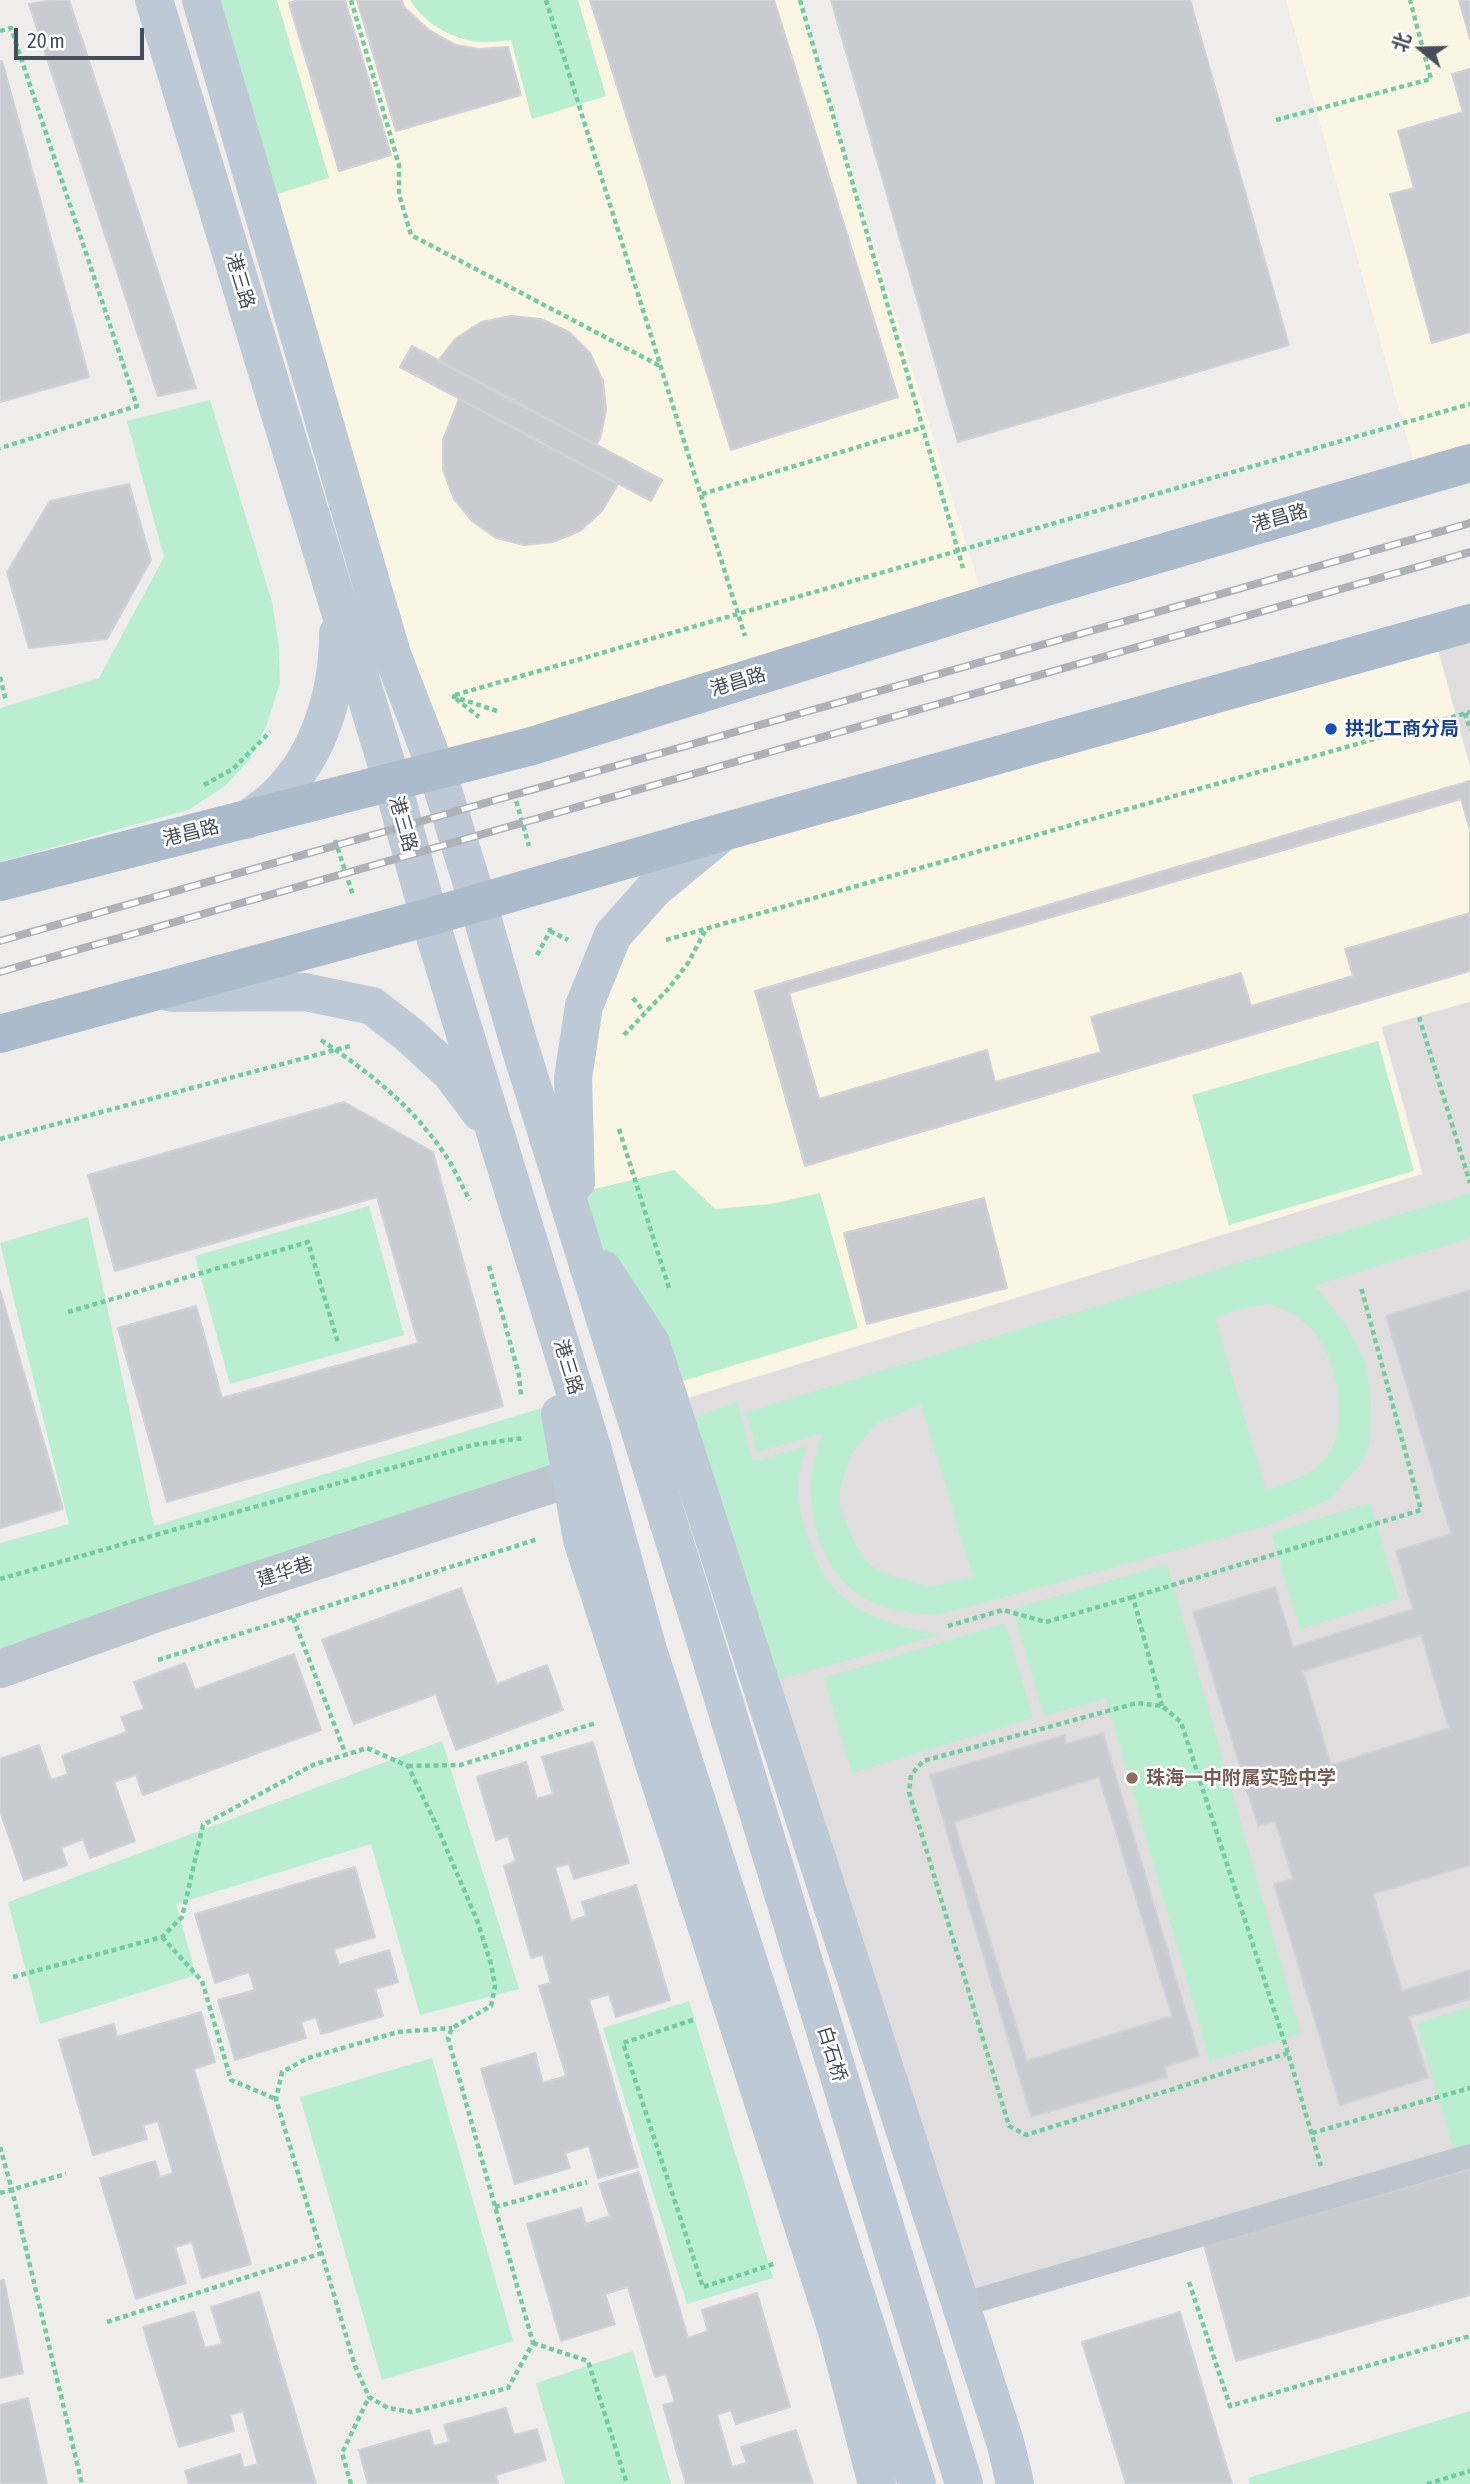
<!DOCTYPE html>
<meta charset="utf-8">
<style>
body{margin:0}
#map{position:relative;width:1470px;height:2484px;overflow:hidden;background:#efecec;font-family:"Asap Condensed","Noto Sans SC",sans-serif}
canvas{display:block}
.north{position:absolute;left:1386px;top:14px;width:70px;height:70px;-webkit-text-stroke:5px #fff;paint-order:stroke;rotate:289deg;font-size:19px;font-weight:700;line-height:28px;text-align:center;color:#454f5a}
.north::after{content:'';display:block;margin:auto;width:24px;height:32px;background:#454f5a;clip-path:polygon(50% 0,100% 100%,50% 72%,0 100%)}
.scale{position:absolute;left:14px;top:28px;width:130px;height:32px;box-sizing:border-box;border:4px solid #454f5a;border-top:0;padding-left:9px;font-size:21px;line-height:24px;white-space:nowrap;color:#454f5a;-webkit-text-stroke:5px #fff;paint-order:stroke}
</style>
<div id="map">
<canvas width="1470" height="2484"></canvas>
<div class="north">北</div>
<div class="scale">20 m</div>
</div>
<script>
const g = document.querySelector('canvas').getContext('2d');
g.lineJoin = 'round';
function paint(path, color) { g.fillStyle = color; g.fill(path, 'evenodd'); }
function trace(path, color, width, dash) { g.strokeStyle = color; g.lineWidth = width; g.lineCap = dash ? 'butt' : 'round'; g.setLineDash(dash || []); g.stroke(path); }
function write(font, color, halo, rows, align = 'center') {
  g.font = font + ' "Asap Condensed","Noto Sans SC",sans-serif'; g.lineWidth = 5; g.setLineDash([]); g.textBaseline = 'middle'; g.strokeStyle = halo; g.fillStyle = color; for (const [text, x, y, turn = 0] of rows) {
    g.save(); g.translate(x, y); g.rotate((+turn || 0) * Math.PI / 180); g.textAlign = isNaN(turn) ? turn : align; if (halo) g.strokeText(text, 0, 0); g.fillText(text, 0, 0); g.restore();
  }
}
paint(new Path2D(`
 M204,0H798L983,598L439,766Z
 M1286,0H1470V459L1417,474Z
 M1433,634L1470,768V1001L1381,1027L1422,1174L672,1402L579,1227L577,1078L616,936L725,834Z`), '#fbf5e4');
paint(new Path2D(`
 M1470,624V766L1434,634Z
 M1470,1002V2153L963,2304L672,1403L1423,1174L1382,1027Z`), '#e0ddde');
paint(new Path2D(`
 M215,0H277L329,178L274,195Z
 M410,0H578L606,96L532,119L511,40C501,41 489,43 478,42C452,39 424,23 410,0Z
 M210,400L272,602L279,647L280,683L266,727L249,760L225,786L188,810L0,862V708L99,678L164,557L127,421Z
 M1378,1041L1414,1171L1229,1225L1192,1095Z
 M674,1170L715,1209L770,1204L820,1193L858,1328L679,1382L586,1226V1191Z
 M1470,1193V1238L1312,1286L1318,1289L1346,1325L1366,1364L1371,1403L1370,1440L1363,1461L1328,1500L1266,1526L938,1615C915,1614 885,1610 864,1598C812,1567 798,1484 824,1433L757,1452L746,1412ZM1270,1304C1288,1311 1302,1317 1315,1333C1338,1360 1351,1433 1324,1461C1308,1476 1286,1483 1266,1490L1215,1318L1248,1307ZM921,1404L973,1577L929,1587L884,1573L868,1564L855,1544L840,1508V1489L850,1456L867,1434L879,1422Z
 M369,1206L404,1335L230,1384L195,1256Z
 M88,1217L154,1526L542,1408L558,1474L3,1659L0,1648V1543L69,1524L0,1243Z
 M737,1402L753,1462L807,1446C801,1462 797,1476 798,1493C799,1521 819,1578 841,1596C869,1620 905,1628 940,1635L775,1680L687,1420Z
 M1370,1503L1399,1599L1300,1629L1271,1533Z
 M1167,1564L1301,2034L1210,2061L1106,1698L1044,1716L1013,1609Z
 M1005,1623L1033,1718L852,1773L824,1678Z
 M442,1741L519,1989L420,2015L371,1844L176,1904L196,1975L40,2024L8,1902Z
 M689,2001L773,2278L687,2304L603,2028Z
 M1470,2007V2143L1453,2148L1417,2023Z
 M432,2058L513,2341L382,2380L300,2097Z
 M633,2351L671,2484H565L536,2383Z
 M1470,2411V2484H1250L1248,2478Z`), '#b9eed0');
const building = new Path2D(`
 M52,0H69L196,388L158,396L29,4Z
 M298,0H345L391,155L339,171L289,3Z
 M357,0H402L404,7L429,30L456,45L479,49L508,47L521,95L396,131Z
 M590,0H774L898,397L731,450Z
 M831,0H1190L1289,345L958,442Z
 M1459,0H1470V39Z
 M0,61H2L89,377L0,402Z
 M1470,69V332L1432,343L1390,194L1414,188L1398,131L1463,112L1452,74Z
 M511,316L541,319L569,332L590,353L603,381L606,410L600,439L596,445L438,361L455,339L481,322Z
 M412,346L662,480L651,501L400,367Z
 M459,399L618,484L602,511L580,531L553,542L524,545L496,538L472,521L454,499L443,470V440Z
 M129,484L151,560L107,639L29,648L7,572L50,501Z
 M1470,781V971L805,1166L755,991Z
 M1461,799L1470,830V913L1345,949L1353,976L1251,1006L1241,973L1091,1017L1101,1052L995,1082L987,1050L819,1099L789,993Z
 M344,1102L433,1152L503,1406L167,1502L118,1328L196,1306L222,1398L418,1343L377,1197L115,1271L88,1175Z
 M984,1198L1007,1288L867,1324L844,1233Z
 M0,1290L63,1509L0,1528Z
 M1470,1290V1865L1373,1894L1402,1991L1470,1970V1999L1409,2017L1428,2078L1340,2105L1274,1884L1293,1879L1275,1821L1258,1826L1193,1612L1275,1587L1293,1647L1413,1609L1396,1551L1451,1534L1386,1316ZM1421,1635L1449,1728L1331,1765L1303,1671Z
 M461,1588L497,1684L547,1665L563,1710L456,1750L436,1694L354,1724L322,1640Z
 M294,1654L321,1730L143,1795L136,1775L114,1782L135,1841L90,1858L83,1839L61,1848L67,1865L24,1880L0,1811V1759L39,1745L51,1780L68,1774L62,1756L127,1732L121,1717L144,1709L134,1682L185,1663L195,1690Z
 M1103,1733L1199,2056L1165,2067L1167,2077L1031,2117L930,1775L1065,1735L1066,1744Z
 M593,1742L629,1863L574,1879L569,1864L555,1867L571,1921L586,1916L582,1902L636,1885L670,2000L616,2017L609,1994L589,2000L638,2167L598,2178L589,2146L565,2153L570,2168L515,2184L481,2069L535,2053L543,2083L566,2076L539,1986L551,1983L543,1955L531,1958L504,1866L516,1861L508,1836L496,1840L477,1777L526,1762L537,1799L553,1794L542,1757Z
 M1099,1777L1172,2016L1027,2061L954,1822Z
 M355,1867L375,1937L334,1949L339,1965L389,1950L398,1982L375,1989L383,2016L321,2034L316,2017L301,2022L306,2038L235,2060L218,2000L255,1990L249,1972L215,1983L195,1914Z
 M201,2012L215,2062L194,2069L251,2264L202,2278L192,2242L175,2247L186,2283L136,2299L100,2178L155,2161L160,2177L173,2173L158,2121L143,2125L147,2139L93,2155L59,2040L114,2024L117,2037Z
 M1470,2169V2295L1236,2361L1204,2245Z
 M639,2172L688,2338L708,2331L702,2310L757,2293L790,2407L736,2424L731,2410L717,2415L732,2467L747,2463L741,2447L796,2430L813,2484H686L663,2405L675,2402L666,2374L655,2377L628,2287L605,2294L615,2324L561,2341L527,2224L581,2208L586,2224L610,2216L599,2184Z
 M4,2280L23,2373L0,2378V2281Z
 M259,2292L316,2484H189L185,2471L240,2454L244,2468L258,2464L243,2411L230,2415L234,2431L179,2447L143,2327L194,2312L205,2348L222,2344L211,2307Z
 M1180,2312L1232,2484H1126L1082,2342Z
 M28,2398L47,2484H0V2405Z
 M506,2408L514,2435L537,2429L546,2460L496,2475L498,2484H368L359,2450L429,2430L434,2446L449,2442L444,2425Z`);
paint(building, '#c9cbd1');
trace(building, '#d0d2d8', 2);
trace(new Path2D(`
 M351,0L399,165V194L411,235L662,367
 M546,0L745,636
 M800,0L963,568
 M0,31L11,28L137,406L0,448
 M1276,120L1431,79L1410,0
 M702,494L924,427
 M0,677L6,701
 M455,695L1470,404
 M452,696L497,711
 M456,699L479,717
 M1465,713L1470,730
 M204,785L233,769L270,732
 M514,793L529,846
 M335,840L353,895
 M550,931L568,940
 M666,940L1470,712
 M537,955L550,931L549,925
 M633,998L644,1012
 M1419,1017L1470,1183
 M624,1035L669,988L688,963L706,929
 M321,1040C370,1073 410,1104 444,1153C454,1167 461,1185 470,1200
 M619,1129L670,1291
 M0,1139L350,1046
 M489,1266L519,1375L521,1396
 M68,1312L308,1242L338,1343
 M0,1579L473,1445L523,1438
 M293,1618L346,1755
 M948,1626L1003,1610L1046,1622L1133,1597
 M158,1660L538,1539
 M1162,1706L1133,1597L1421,1510L1361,1287
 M408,1766L460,1765L596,1723
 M162,1937L202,1981L231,2080L276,2099
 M13,1977L162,1937L182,1917L203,1825L313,1765L367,1748L408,1766L435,1822L477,1920L491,1964L495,1986L491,2006L452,2028L448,2038L533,2343L508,2388L412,2412L388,2408L369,2397L355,2366L276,2099L282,2072L308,2058L398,2032L452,2028
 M693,2020L623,2043L703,2287L774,2264
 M1288,2053L1026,2135L1009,2126L909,1792L911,1775L923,1761L1137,1703L1162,1706L1181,1722L1288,2053L1321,2166
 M1312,2133L1470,2088
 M0,2147L12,2190L82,2484
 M0,2193L66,2174
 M495,2207L587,2182
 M1189,2282L1230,2406L1470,2336
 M107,2322L322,2253
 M533,2343L588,2361L627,2484
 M351,2484L342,2453L369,2397
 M1427,2484L1470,2471`), '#72cca3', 4.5, [5, 3.5]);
trace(new Path2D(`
 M961,2305L1470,2156`), '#bdc6cf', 24);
trace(new Path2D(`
 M0,1669L148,1616L571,1478`), '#bdc6cf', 38);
trace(new Path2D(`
 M154,0L392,782L429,917L592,1447L648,1650L917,2484
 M201,0L392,654L437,771L478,903L519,1044L700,1623L964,2484
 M246,820C256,812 267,806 276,797C320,755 338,692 338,633
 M171,993L305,992L372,1006L407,1033L451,1073L481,1113
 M576,1182L573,1078L584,1006L613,935L654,889L723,832
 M603,1269L651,1343L1006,2445L1015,2484
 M560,1414L582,1540L837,2331L877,2484`), '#bec9d6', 38);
trace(new Path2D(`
 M0,882L532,746L1025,593L1470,463
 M0,1034L429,917L723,832L1470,623`), '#abbbcc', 38);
const rail = new Path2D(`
 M0,941L1470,523
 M0,972L1470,552`);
trace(rail, '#aeb1b7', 8);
trace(rail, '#fff', 5, [16]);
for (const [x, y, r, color] of [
 [1331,729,7,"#1a4fb4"],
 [1132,1778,7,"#8d6e63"]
]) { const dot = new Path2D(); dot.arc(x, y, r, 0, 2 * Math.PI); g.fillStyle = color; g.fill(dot); trace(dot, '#fff', 2.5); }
write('19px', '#454f5a', '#fff', [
 ["港三路",240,281,73],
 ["港昌路",1280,518,-16],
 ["港昌路",738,682,-17],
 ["港三路",403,824,74],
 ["港昌路",191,833,-14],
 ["港三路",568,1367,73],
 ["建华巷",285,1572,-18],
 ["白石桥",832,2054,73]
]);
write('bold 19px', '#164399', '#fff', [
 ["拱北工商分局",1345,729]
], 'left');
write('bold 19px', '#785e54', '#fff', [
 ["珠海一中附属实验中学",1146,1778]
], 'left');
</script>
